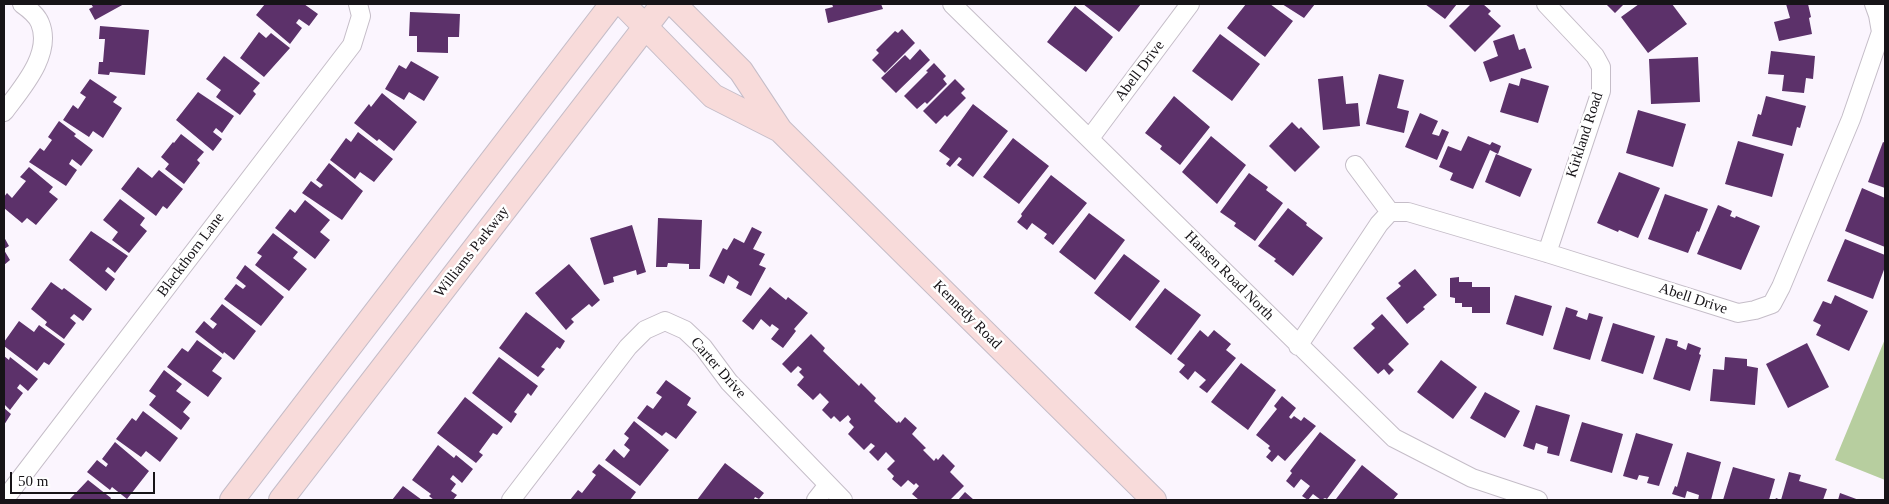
<!DOCTYPE html>
<style>
body{margin:0}
#map{position:relative;width:1889px;height:504px;overflow:hidden;background:#fbf5fe;font-family:Georgia,serif}
canvas{display:block}
.frame{position:absolute;inset:0;border:5px solid #171418;pointer-events:none}
.scale{position:absolute;left:10px;top:472px;width:145px;height:22px;box-sizing:border-box;border:2px solid #171418;border-top:0;padding-left:6px;font-size:15px;line-height:18px;white-space:nowrap;color:#171418;-webkit-text-stroke:4px #fff;paint-order:stroke}
</style>
<div id="map">
<canvas width="1889" height="504"></canvas>
<div class="frame"></div>
<div class="scale">50 m</div>
</div>
<script>
const g = document.querySelector('canvas').getContext('2d');
g.lineJoin = 'round';
function paint(path, color) { g.fillStyle = color; g.fill(path, 'evenodd'); }
function trace(path, color, width, dash) { g.strokeStyle = color; g.lineWidth = width; g.lineCap = dash ? 'butt' : 'round'; g.setLineDash(dash || []); g.stroke(path); }
function write(font, color, halo, rows, align = 'center') {
  g.font = font + ' Georgia,serif'; g.lineWidth = 5; g.setLineDash([]); g.textBaseline = 'middle'; g.strokeStyle = halo; g.fillStyle = color; for (const [text, x, y, turn = 0] of rows) {
    g.save(); g.translate(x, y); g.rotate((+turn || 0) * Math.PI / 180); g.textAlign = isNaN(turn) ? turn : align; if (halo) g.strokeText(text, 0, 0); g.fillText(text, 0, 0); g.restore();
  }
}
paint(new Path2D(`
 M1885,339V480L1835,460Z`), '#b7ce9f');
paint(new Path2D(`
 M91,4H124L95,20L89,9L93,7Z
 M265,4H304L318,14L309,26L299,19L296,23L302,28L290,44L256,15Z
 M832,4H881L883,9L828,23L825,9L833,7Z
 M1083,4H1141L1119,32Z
 M1246,4H1270L1293,21L1265,57L1227,28Z
 M1282,4H1315L1304,18Z
 M1425,4H1457L1445,19Z
 M1471,4H1483L1491,11L1488,14L1501,26L1475,52L1449,26Z
 M1606,4H1624L1615,13Z
 M1639,4H1672L1687,24L1648,53L1621,17Z
 M1786,4H1808L1811,17L1809,18L1812,34L1779,41L1774,22L1790,18Z
 M1075,6L1113,37L1086,72L1047,42Z
 M410,12L460,14L459,37H448V53L417,52V36H409Z
 M100,26L149,30L145,75L110,72L109,75L98,74L99,62H103L105,39H99Z
 M902,29L915,43L885,73L872,60L879,53L876,50L895,31L898,33Z
 M259,32L266,38L271,33L290,48L264,77L240,58Z
 M1220,34L1260,64L1232,101L1192,71Z
 M1514,34L1519,50L1525,48L1532,68L1490,82L1483,62L1498,56L1493,41Z
 M920,49L930,60L896,93L881,78L905,55L910,60Z
 M1771,51L1815,56L1813,79L1806,78L1804,93L1782,91L1784,75L1768,74Z
 M224,56L260,83L253,91L256,94L240,115L216,97L221,90L206,79Z
 M1698,57L1700,102L1651,104L1649,59Z
 M411,61L439,77L424,101L409,92L404,100L385,89L399,65L406,69Z
 M934,63L946,76L943,79L947,84L927,104L925,102L917,109L904,96L928,72L926,71Z
 M1379,74L1404,80L1397,108L1409,111L1404,133L1366,124Z
 M1343,76L1346,104L1358,103L1360,126L1323,130L1318,79Z
 M1521,78L1549,86L1538,123L1500,112L1509,83L1519,86Z
 M90,79L117,97L113,102L122,108L103,138L93,131L89,137L63,120L73,105L78,109L86,97L80,93Z
 M955,79L965,89L961,93L966,98L947,117L945,115L936,124L923,111Z
 M198,92L234,116L222,133L216,128L213,132L222,139L213,151L176,120Z
 M382,93L417,122L394,151L379,139L377,141L354,123L369,104L371,107Z
 M1174,96L1210,127L1180,165L1160,149L1162,146L1145,133Z
 M1766,96L1806,106L1800,128L1797,127L1792,146L1752,136L1758,114L1761,115Z
 M973,104L1008,131L973,177L957,165L962,159L959,157L950,167L946,164L950,159L939,151Z
 M1638,110L1686,124L1673,167L1626,153Z
 M1420,113L1438,121L1432,134L1439,136L1442,129L1449,132L1437,160L1405,147Z
 M59,121L76,134L74,136L93,150L81,166L72,159L69,164L77,170L66,186L29,162L40,148L44,151L52,140L48,137Z
 M1292,122L1299,129L1301,127L1320,147L1295,172L1269,146Z
 M358,132L393,159L374,182L360,172L355,179L330,160L346,138L351,142Z
 M181,134L204,152L197,160L200,163L184,184L165,169L169,164L161,157L173,142L174,143Z
 M1211,136L1246,165L1217,204L1182,172Z
 M1468,136L1490,145L1492,142L1501,146L1498,154L1490,150L1473,189L1450,180L1453,173L1439,167L1448,146L1461,151Z
 M1013,138L1049,166L1019,204L983,177Z
 M1738,141L1784,154L1772,197L1725,184Z
 M1883,142L1885,143V188L1868,182Z
 M1496,154L1532,169L1520,197L1485,182Z
 M329,163L363,191L342,220L302,193L311,181L320,188L323,185L316,180Z
 M29,167L53,187L49,192L58,199L36,225L27,218L22,223L4,208V197L7,193L12,198L26,181L20,177Z
 M138,167L152,178L159,170L183,189L167,209L163,206L156,216L121,189Z
 M1619,172L1660,188L1638,238L1619,230L1618,232L1597,223Z
 M1249,173L1268,187L1266,190L1283,203L1255,241L1234,226L1236,223L1220,212Z
 M1051,175L1087,203L1053,245L1044,238L1047,234L1032,223L1027,230L1017,222L1022,216L1021,214Z
 M1862,188L1885,198V247L1845,231Z
 M1665,194L1708,209L1699,232L1697,231L1688,253L1648,239Z
 M120,199L145,218L140,225L147,231L129,253L112,240L118,232L103,220Z
 M305,200L330,220L320,232L330,240L315,259L275,228L290,209L295,213Z
 M1718,205L1732,211L1730,216L1735,218L1736,216L1760,226L1741,270L1697,254Z
 M1288,208L1307,223L1306,225L1323,238L1293,276L1274,261L1276,259L1258,246Z
 M1089,213L1125,240L1095,280L1059,252Z
 M658,218L702,220L700,269H689V264L668,263L667,267H656Z
 M632,225L646,272L637,275L636,270L613,277L614,282L604,285L590,238Z
 M752,227L762,232L753,249L765,254L759,265L766,268L751,296L736,288L739,282L728,275L724,284L709,276L723,248L727,250L734,238L744,243Z
 M91,231L128,256L115,273L108,267L105,271L115,279L106,291L69,260Z
 M273,233L298,252L293,258L307,269L289,291L255,265L262,256L257,253Z
 M4,237L9,246L4,249Z
 M1845,239L1885,255V267L1873,299L1827,281Z
 M4,250L10,260L4,265Z
 M1124,254L1160,281L1130,321L1094,293Z
 M569,264L600,300L592,307L589,304L571,319L574,322L566,330L535,293Z
 M245,265L284,297L261,326L224,299L236,284L243,289L246,286L236,278Z
 M1415,269L1437,295L1423,307L1425,309L1407,324L1386,298L1401,286L1398,283Z
 M1459,277V282H1472V287H1490V313H1472V307H1462V303H1455V298L1450,297V278Z
 M51,282L62,290L64,288L92,309L83,321L74,314L70,318L76,323L64,339L45,325L47,322L31,309Z
 M770,287L786,300L788,297L808,313L794,329L796,331L783,348L771,339L779,329L772,324L770,327L761,319L753,330L742,321Z
 M1165,288L1201,315L1171,355L1135,327Z
 M1515,295L1552,306L1543,336L1506,324Z
 M1835,295L1868,311L1849,351L1816,335L1821,325L1813,321L1823,301L1831,304Z
 M222,304L256,331L234,360L224,352L223,354L195,332L204,321L213,329L217,324L210,319Z
 M1566,307L1578,311L1576,316L1587,320L1589,313L1603,317L1590,360L1553,349Z
 M526,312L565,341L560,349L557,347L541,367L545,369L538,377L499,348Z
 M1382,314L1409,344L1388,364L1394,370L1389,375L1384,369L1378,374L1353,348L1375,328L1371,324Z
 M19,321L34,332L39,325L65,344L49,365L44,362L37,371L4,346V342Z
 M1613,323L1655,336L1643,374L1601,361Z
 M1200,330L1208,337L1214,330L1231,344L1226,350L1236,358L1207,393L1199,387L1206,380L1195,371L1188,380L1179,372L1185,365L1177,359Z
 M811,334L825,348L823,351L859,386L861,383L876,398L874,401L897,423L899,421L900,423L905,417L917,428L912,434L926,448L923,450L934,461L936,458L938,460L943,454L955,466L950,472L964,486L950,500H919L912,494L919,486L916,483L914,485L908,480L901,487L892,479L894,476L887,469L895,461L886,452L878,461L869,452L875,446L871,443L864,450L848,434L854,427L849,422L851,419L848,415L840,422L834,416L831,419L822,410L829,402L820,393L813,400L797,385L804,377L799,372L802,369L798,366L791,373L782,364Z
 M1666,338L1678,341L1677,346L1686,350L1688,343L1701,348L1699,354L1701,355L1690,391L1653,379Z
 M197,340L222,358L212,371L222,378L208,397L167,367L182,348L188,352Z
 M1807,343L1829,387L1788,408L1766,364Z
 M4,356L9,360L10,357L38,379L28,391L20,384L17,388L23,393L10,410L4,404Z
 M499,357L538,386L531,396L528,393L514,412L517,414L511,423L472,393Z
 M1725,357L1747,359V366L1758,368L1755,405L1710,401L1713,369L1724,370Z
 M1441,360L1477,387L1453,419L1417,392Z
 M1241,363L1276,390L1248,430L1211,402Z
 M164,370L182,384L176,391L191,402L183,412L190,418L181,430L149,405L156,396L149,391Z
 M666,380L691,398L687,405L697,412L676,439L666,432L662,436L637,418L647,405L653,409L662,397L656,393Z
 M1485,392L1520,411L1505,438L1470,418Z
 M1282,396L1296,408L1289,417L1291,419L1294,416L1301,421L1304,417L1316,426L1285,461L1278,455L1272,462L1266,457L1271,451L1268,448L1270,446L1256,435L1277,409L1274,406Z
 M465,397L503,427L497,435L493,433L479,452L483,455L476,463L437,433Z
 M1536,405L1570,415L1559,456L1547,453L1548,447L1536,443L1534,450L1523,446Z
 M4,408L11,414L4,425Z
 M143,411L178,438L160,462L146,451L141,457L116,439L132,418L136,421Z
 M634,421L669,450L640,486L605,460L614,449L624,458L630,450L624,445L629,438L624,434Z
 M1582,422L1623,434L1612,473L1570,461Z
 M1320,432L1356,460L1327,499L1325,498L1321,500L1313,494L1308,500L1302,496L1310,486L1301,479L1294,488L1286,481L1292,473L1290,471Z
 M1636,433L1673,444L1659,486L1647,483L1649,477L1639,475L1637,480L1623,476Z
 M115,442L149,471L127,499L112,487L110,490L87,472L97,460L106,467L108,464L102,459Z
 M438,445L454,458L456,455L473,469L462,483L453,475L450,479L456,484L451,491L457,495L453,500H434L429,496L431,494L412,480Z
 M1687,452L1721,462L1711,500H1698L1699,495L1687,491L1685,498L1672,494L1675,486L1677,487Z
 M725,463L764,493L759,499L755,497L754,499L756,500H697Z
 M599,464L636,492L630,500H570L578,490L582,493L596,475L592,472Z
 M1362,465L1398,494L1393,500H1338L1336,499Z
 M1733,467L1775,479L1769,500H1723Z
 M1789,472L1801,475L1799,481L1827,489L1823,500H1775L1776,498L1781,500Z
 M88,480L111,498L110,500H69Z
 M403,486L422,500H392Z
 M965,492L974,500H958Z
 M1840,493L1859,500H1838Z`), '#5c316a');
const street = new Path2D(`
 M952,4L1394,438L1472,478L1538,500
 M1546,4L1595,56L1601,67V91L1547,253
 M4,112C21,89 53,54 40,23C37,15 29,9 22,4
 M1090,138L1190,4
 M1355,165L1390,212
 M1298,346L1379,224L1390,212H1408L1547,253L1738,313L1755,310L1772,304L1781,287L1851,119L1881,32L1878,15L1874,4
 M4,500L352,45L361,16L358,4
 M511,500L628,347L645,330L665,321L685,330L703,347L729,382L843,500
 M816,500L827,486`);
const secondary = new Path2D(`
 M623,4L713,96L778,129
 M674,4L741,71L780,130L1154,500
 M232,500L612,4
 M281,500L663,4`);
trace(street, '#c5bdc8', 20);
trace(secondary, '#c5bdc8', 26);
trace(street, '#fff', 18);
trace(secondary, '#f8dbda', 24);
write('15px', '#171418', '#fff', [
 ["Abell Drive",1140,71,-53],
 ["Kirkland Road",1585,135,-72],
 ["Williams Parkway",472,252,-52],
 ["Blackthorn Lane",191,255,-53],
 ["Hansen Road North",1229,276,45],
 ["Abell Drive",1693,299,18],
 ["Kennedy Road",967,315,45],
 ["Carter Drive",718,368,49]
]);
</script>
